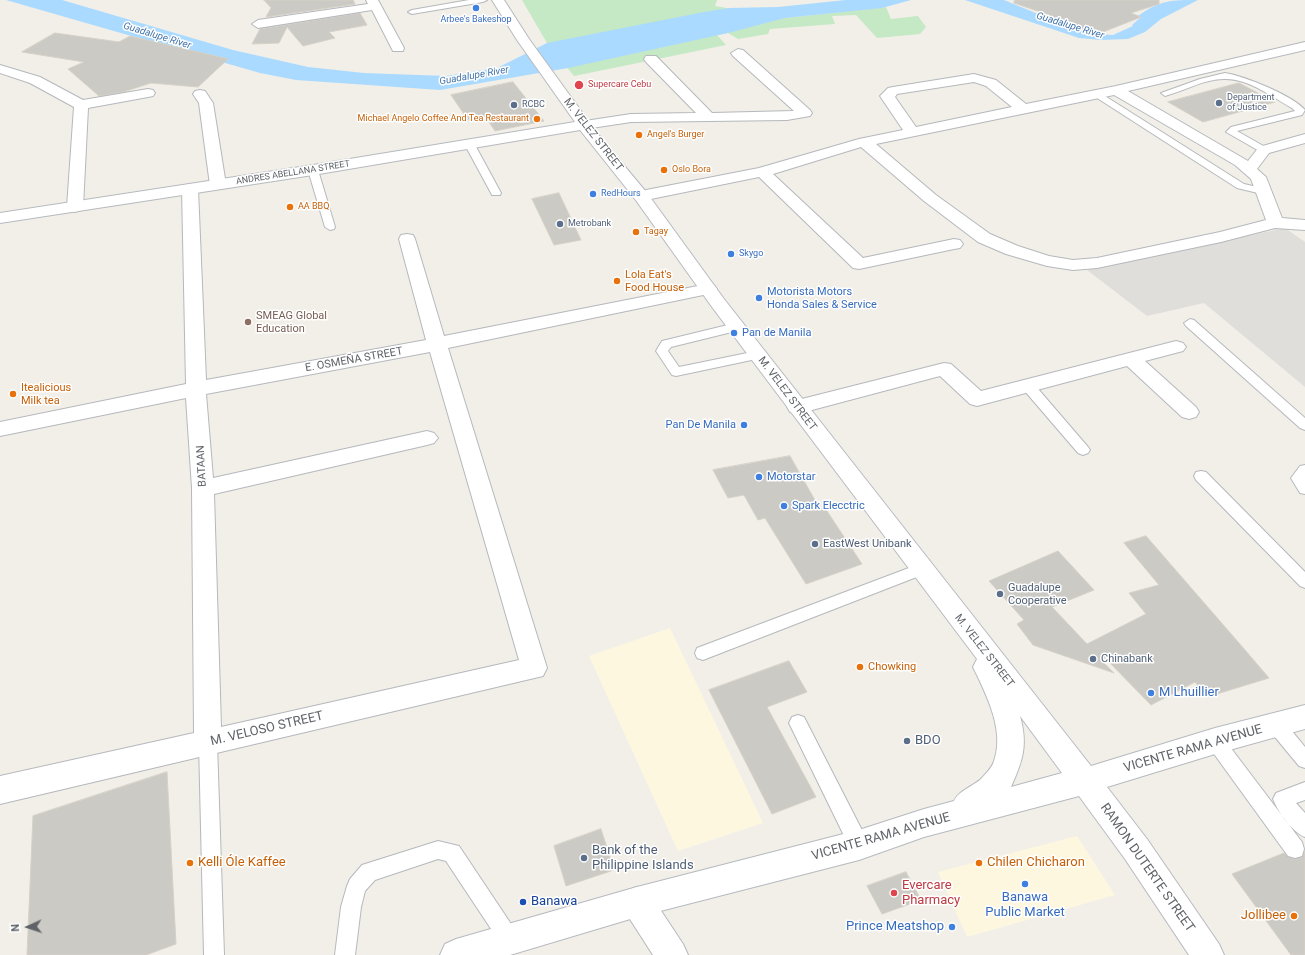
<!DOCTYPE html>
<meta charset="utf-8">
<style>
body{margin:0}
#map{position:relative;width:1305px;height:955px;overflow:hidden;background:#f1efe8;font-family:Roboto,sans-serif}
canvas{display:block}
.north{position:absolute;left:8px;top:907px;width:40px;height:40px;-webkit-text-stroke:3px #fff;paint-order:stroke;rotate:267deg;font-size:11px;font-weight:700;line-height:16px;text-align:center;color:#5f6368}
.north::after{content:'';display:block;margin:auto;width:14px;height:18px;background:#5f6368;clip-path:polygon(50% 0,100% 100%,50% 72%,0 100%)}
</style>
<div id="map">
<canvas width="1305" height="955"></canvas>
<div class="north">N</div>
</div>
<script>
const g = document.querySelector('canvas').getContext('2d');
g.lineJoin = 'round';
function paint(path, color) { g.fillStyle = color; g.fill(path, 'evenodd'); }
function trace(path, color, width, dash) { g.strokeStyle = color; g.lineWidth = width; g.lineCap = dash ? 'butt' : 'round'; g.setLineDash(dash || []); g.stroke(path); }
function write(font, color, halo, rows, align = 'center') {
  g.font = font + ' Roboto,sans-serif'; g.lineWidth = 3; g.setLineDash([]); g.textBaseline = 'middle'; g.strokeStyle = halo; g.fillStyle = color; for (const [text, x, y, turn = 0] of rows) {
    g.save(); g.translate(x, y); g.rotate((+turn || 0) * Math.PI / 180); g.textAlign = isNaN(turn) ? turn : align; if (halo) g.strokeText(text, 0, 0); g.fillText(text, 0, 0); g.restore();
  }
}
paint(new Path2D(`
 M670,628L763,823L678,851L589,656Z
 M1077,836L1115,895L967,937L938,872Z`), '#fef7e0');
paint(new Path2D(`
 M1285,228L1305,242V387L1204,303L1147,316L1087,270Z`), '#e0deda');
paint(new Path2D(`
 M522,0H717L715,6L785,18L886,7L891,19L918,16L926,27L920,34L877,38L856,15L832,16L835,24L770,29L768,34L738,39L728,33L717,35L726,45L574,76L547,43Z`), '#c5e8c5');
paint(new Path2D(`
 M6,0H62L233,50L308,67L364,73L446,76L497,68L547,43L704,12L729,8L778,7L846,0H911L882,8L785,18L728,33L568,68L440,90L296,80L260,73Z
 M965,0H1004L1043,16L1049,20L1093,34L1113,35L1133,26L1132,25L1141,17L1138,16C1160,0 1172,0 1198,0L1161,19L1145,32L1128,39L1100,40L1079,38Z`), '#aadaff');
const building = new Path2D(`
 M264,0H353L355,4L266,17L271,8Z
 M1015,0H1159V4L1131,13L1141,17L1103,32L1098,31L1095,32L1049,20L1052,16L1014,3Z
 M360,13L367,25L329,32L335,38L303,46L287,27L279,43L252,44L260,29Z
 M55,33L119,42L130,36L228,59L198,87L151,83L123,92L99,96L68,69L84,62L22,52Z
 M513,82L544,121L495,131L485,116L468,120L451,95Z
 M1239,83L1275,102L1203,122L1168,102Z
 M559,193L581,240L554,245L532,199Z
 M790,456L820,509L825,508L862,564L806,584L765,518L758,520L744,495L728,498L713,470Z
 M1146,536L1239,643L1269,678L1207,697L1195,682L1151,705L1105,658L1101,660L1114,673L1033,645L1017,624L1024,620L989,581L1058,551L1094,590L1052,607L1087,644L1146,614L1129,593L1159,585L1124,543Z
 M789,661L807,692L767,707L816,797L772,814L709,690Z
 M167,772L176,944L146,955H27L33,816Z
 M601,829L614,870L566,886L554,846Z
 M1305,851V955H1291L1232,874L1284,853L1288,857L1295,859L1302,857Z
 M906,872L921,900L882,914L867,886Z`);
paint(building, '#cccac5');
trace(building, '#d6d1c6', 1);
const lane = new Path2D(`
 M469,0H487L483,2L412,14L408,12L412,10Z
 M1225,73C1244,76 1292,95 1305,110L1302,115L1237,131L1267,148L1269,150L1267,152H1261L1226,132L1231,127L1295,111L1292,108C1272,97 1248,78 1224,79C1204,79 1184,91 1165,96L1161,93L1200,79Z
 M1097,91L1244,184L1266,189L1267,191L1262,194L1237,188L1094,96V92Z
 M470,142L475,145L501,193L500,195H492L491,193L465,145Z
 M313,167L318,170L335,227L334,229L330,230L325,227L308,170Z
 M1190,319L1194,320L1305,418V430L1300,428L1186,326L1184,323Z
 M736,323L742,327L740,330L671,347L668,351L679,367L757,351L763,355L761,358L676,376L672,375L656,351L662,341Z
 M1028,382L1033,383L1088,447L1090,450L1088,453L1083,455L1078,453L1023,389L1022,386L1023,383Z
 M1305,465V494L1300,493L1291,478L1300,466Z
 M1201,471L1206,472L1305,572V588L1300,586L1196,480L1194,476L1196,472Z
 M922,563L927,565L930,569L927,573L703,660L697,658L695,653L697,648Z
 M798,715L804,717L866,838L868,845L866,852L859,854L852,852L789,723L792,717Z
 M1276,717L1282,719L1305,747V768L1299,766L1270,731L1267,725L1270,719Z
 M1215,733L1221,735L1302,842L1304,849L1302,856L1295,858L1288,856L1209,747L1206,741L1209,735Z
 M208,735L214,737L217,743L224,955H204L199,743L202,737Z
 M1305,782V800L1296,803L1305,813V837C1292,832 1278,812 1273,799L1276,793Z
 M438,841L459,846L517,933L520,940L517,947L510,950L503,947L446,861L438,859L375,880L365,891L361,907L355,955H335L341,907L347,886L350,879L362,865Z`);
const street = new Path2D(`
 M366,0H378L404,48L403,51H393L372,10L258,28L252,24L258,20L368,4Z
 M1305,42V50L1128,91L1248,161L1259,147L1305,134V143L1269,153L1257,169L1266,177L1282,218L1305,220V230L1275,228L1221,242L1097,268L1073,270L1047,266L1006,254L978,242L924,201L861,147L773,174L863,258L954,239L960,240L963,244L960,248L954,249L859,269L853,268L759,177L641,201L635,199L633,196L635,193L641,191L759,168L859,139L903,130L880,96L888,88L893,87L974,74L996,80L1026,104L1116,86ZM974,82L986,86L1012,107L916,127L895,97L897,94ZM1114,95L1235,165L1251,179L1266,220L1220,232L1097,258L1073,260L1049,256L1018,246L990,234L936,195L876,144Z
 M738,49L743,50L810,110L812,113L810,116L787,120L631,122L585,129L580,128L578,125L580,122L585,121L631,114L696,113L646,62L644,59L646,56H656L712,113L794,111L733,56L731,53Z
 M0,65L40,77L83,100L148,89L153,90L155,93L153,96L148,97L88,108L83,207L81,210L75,212L69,210L67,207L74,107L30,83L0,73Z
 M200,90L205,91L213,103L226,185L224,188H212L210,185L199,103L193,94L195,91Z
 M190,184L196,186L198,189L206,380L426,340L399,239L401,235L407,234L413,235L415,239L444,336L708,284L714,285L717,289L714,293L708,294L448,348L547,668L543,676L0,804V776L194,733L192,488L186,398L0,436V422L186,384L182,189L184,186ZM430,352L519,660L221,727L214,494L427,445L434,443L438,438L434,433L427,431L213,478L206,394Z
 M1176,341L1183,343L1186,347L1183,351L1145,361L1196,407L1199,412L1196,417L1189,419L1182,417L1127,366L977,406L970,404L940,376L797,414L790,412L787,407L790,402L944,363L951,364L981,391Z
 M637,887L648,891L683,944L688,955H653L626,913L622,902L626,891Z`);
const secondary = new Path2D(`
 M492,0H504L529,39L597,133L647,193L724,299L1091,766L1215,728L1305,705V729L1215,754L1107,787L1147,839L1219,944L1224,955H1189L1125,859L1079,796L924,837L859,860L637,917L510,955H440L445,944L456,939L637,887L859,830L924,809L954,801C958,791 974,786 982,778C987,772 992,768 994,761C1005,730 986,694 973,667L977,659L712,307L635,199L580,130L313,175L0,223V213L313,165L575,122L517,40ZM1020,716L1062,773L1011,787C1023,760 1028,745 1020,716Z`);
trace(lane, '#b5b8bc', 2);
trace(street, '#b5b8bc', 2);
trace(secondary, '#b6babf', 2);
paint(lane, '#fff');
paint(street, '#fff');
paint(secondary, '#fff');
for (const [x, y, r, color] of [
 [476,8,4,"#3f7fe0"],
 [579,85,5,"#e0444e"],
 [1219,103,4,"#5c6f8a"],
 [514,105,4,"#5c6f8a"],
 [537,119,4,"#e8710a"],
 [639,135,4,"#e8710a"],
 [664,170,4,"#e8710a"],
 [593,194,4,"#3f7fe0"],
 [290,207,4,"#e8710a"],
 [560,224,4,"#5c6f8a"],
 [636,232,4,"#e8710a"],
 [731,254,4,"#3f7fe0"],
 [617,281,4,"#e8710a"],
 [759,298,4,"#3f7fe0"],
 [248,322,4,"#8d6e63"],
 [734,333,4,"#3f7fe0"],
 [13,394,4,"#e8710a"],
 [744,425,4,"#3f7fe0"],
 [759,477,4,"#3f7fe0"],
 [784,506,4,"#3f7fe0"],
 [815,544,4,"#5c6f8a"],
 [1000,594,4,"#5c6f8a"],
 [1093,659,4,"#5c6f8a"],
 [860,667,4,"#e8710a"],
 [1151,693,4,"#3f7fe0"],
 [907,741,4,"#5c6f8a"],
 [584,858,4,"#5c6f8a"],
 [190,863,4,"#e8710a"],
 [979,863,4,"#e8710a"],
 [1025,884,4,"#3f7fe0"],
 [894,893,4,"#e0444e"],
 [523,902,4,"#1a4fb4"],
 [1294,916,4,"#e8710a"],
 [952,927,4,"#3f7fe0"]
]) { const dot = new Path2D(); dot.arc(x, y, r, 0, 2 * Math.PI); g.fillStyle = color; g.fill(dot); trace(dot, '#fff', 1.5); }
write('9px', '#366cbe', '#fff', [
 ["Arbee's Bakeshop",476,20,"center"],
 ["RedHours",601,194],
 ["Skygo",739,254]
], 'left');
write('9px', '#be3a42', '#fff', [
 ["Supercare Cebu",588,85]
], 'left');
write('9px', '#4e5e75', '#fff', [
 ["Department",1227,98],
 ["of Justice",1227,108],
 ["RCBC",522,105],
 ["Metrobank",568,224]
], 'left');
write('9px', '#c56008', '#fff', [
 ["Michael Angelo Coffee And Tea Restaurant",529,119,"right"],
 ["Angel's Burger",647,135],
 ["Oslo Bora",672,170],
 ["AA BBQ",298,207],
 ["Tagay",644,232]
], 'left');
write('9px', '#5f6368', '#fff', [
 ["ANDRES ABELLANA STREET",293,173,-9]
]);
write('italic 10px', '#4174aa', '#fff', [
 ["Guadalupe River",1070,26,17],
 ["Guadalupe River",157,36,17],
 ["Guadalupe River",474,76,-10]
]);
write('11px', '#5f6368', '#fff', [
 ["M. VELEZ STREET",593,135,52],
 ["E. OSMEÑA STREET",354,360,-10],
 ["M. VELEZ STREET",787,394,53],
 ["BATAAN",202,466,-93],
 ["M. VELEZ STREET",984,651,52]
]);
write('11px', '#c56008', '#fff', [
 ["Lola Eat's",625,275],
 ["Food House",625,288],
 ["Itealicious",21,388],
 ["Milk tea",21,401],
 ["Chowking",868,667]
], 'left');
write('11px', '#366cbe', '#fff', [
 ["Motorista Motors",767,292],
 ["Honda Sales & Service",767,305],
 ["Pan de Manila",742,333],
 ["Pan De Manila",736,425,"right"],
 ["Motorstar",767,477],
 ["Spark Elecctric",792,506]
], 'left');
write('11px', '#785e54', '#fff', [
 ["SMEAG Global",256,316],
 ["Education",256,329]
], 'left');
write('11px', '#4e5e75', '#fff', [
 ["EastWest Unibank",823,544],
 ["Guadalupe",1008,588],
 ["Cooperative",1008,601],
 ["Chinabank",1101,659]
], 'left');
write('13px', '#366cbe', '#fff', [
 ["M Lhuillier",1159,693],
 ["Banawa",1025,898,"center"],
 ["Public Market",1025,913,"center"],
 ["Prince Meatshop",944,927,"right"]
], 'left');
write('13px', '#5f6368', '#fff', [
 ["M. VELOSO STREET",267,729,-13],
 ["VICENTE RAMA AVENUE",1193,749,-16],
 ["VICENTE RAMA AVENUE",881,837,-16],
 ["RAMON DUTERTE STREET",1147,868,55]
]);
write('13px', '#4e5e75', '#fff', [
 ["BDO",915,741],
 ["Bank of the",592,851],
 ["Philippine Islands",592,866]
], 'left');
write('13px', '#c56008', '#fff', [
 ["Kelli Óle Kaffee",198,863],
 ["Chilen Chicharon",987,863],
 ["Jollibee",1286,916,"right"]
], 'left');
write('13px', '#be3a42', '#fff', [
 ["Evercare",902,886],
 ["Pharmacy",902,901]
], 'left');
write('13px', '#164399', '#fff', [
 ["Banawa",531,902]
], 'left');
</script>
